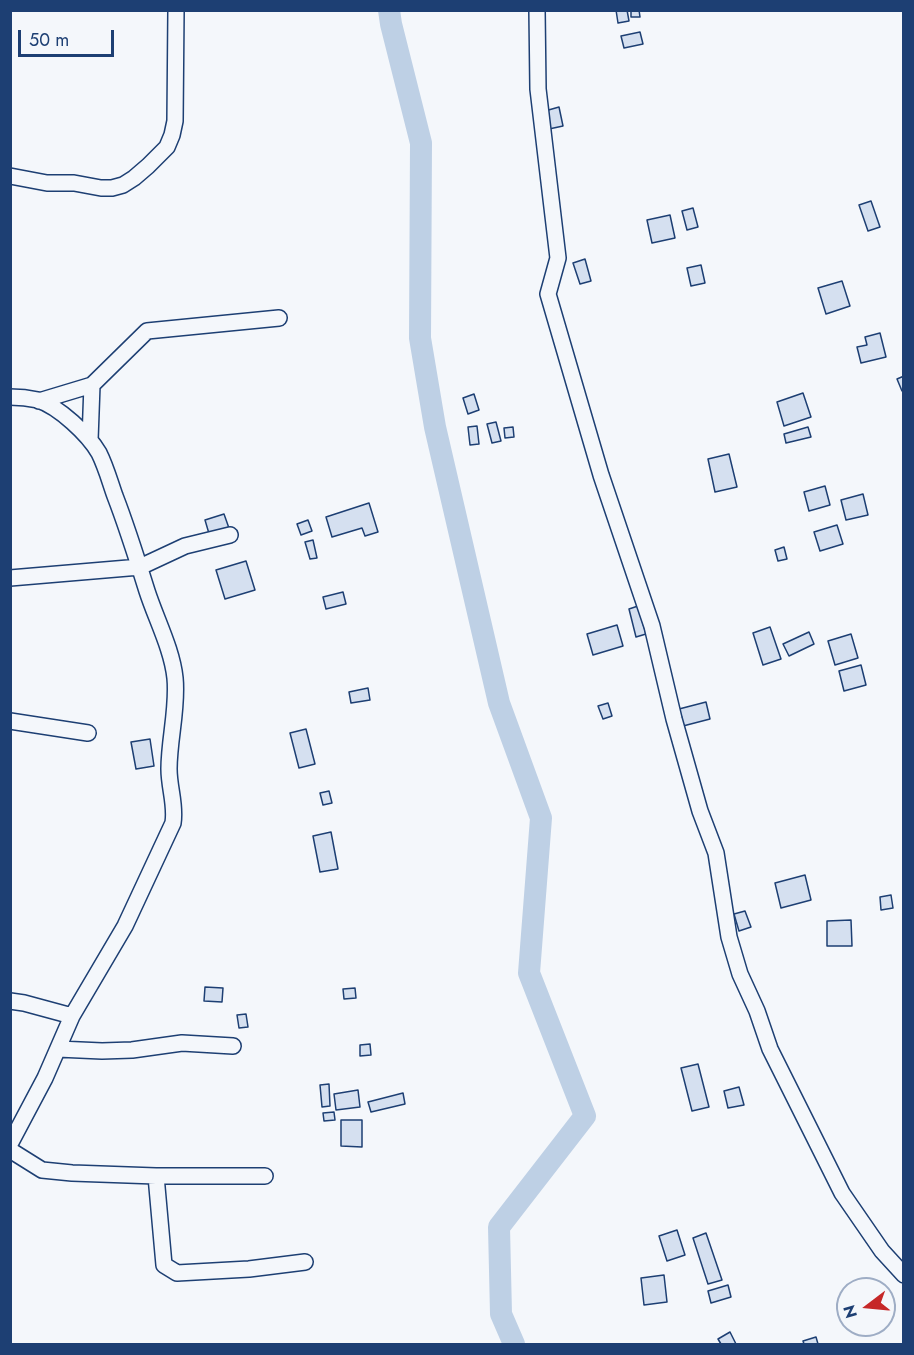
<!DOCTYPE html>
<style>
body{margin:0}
#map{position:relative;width:914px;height:1355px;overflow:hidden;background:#f4f7fb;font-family:Jost,sans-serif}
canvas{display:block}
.frame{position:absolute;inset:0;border:12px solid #1d3f73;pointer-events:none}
.north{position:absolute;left:836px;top:1277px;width:60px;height:60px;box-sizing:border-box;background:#f4f7fb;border:2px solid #9eadc5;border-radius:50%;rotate:254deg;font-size:16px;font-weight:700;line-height:24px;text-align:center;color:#1d3f73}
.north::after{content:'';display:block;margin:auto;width:21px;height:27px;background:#c62828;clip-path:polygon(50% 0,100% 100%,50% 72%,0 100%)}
.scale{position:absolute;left:18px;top:30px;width:96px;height:27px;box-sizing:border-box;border:3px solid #1d3f73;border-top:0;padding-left:8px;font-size:18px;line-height:21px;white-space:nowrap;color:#1d3f73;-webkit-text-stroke:4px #f4f7fb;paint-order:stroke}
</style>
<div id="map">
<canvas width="914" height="1355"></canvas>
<div class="frame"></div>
<div class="north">N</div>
<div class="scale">50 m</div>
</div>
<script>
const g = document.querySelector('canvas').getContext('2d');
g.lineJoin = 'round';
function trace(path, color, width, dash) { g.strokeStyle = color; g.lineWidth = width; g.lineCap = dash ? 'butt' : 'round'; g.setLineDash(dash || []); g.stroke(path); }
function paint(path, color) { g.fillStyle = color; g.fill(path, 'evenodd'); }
trace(new Path2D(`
 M389,10L391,24L421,143L420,338L435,427L499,703L541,818L529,973L585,1116L499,1227L501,1314L514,1344`), '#bed0e5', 22);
const building = new Path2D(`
 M616,10H627L629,21L618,23Z
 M631,10H639L640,17H631Z
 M640,32L643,44L624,48L621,36Z
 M559,107L563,126L549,129L545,111Z
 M871,201L880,227L868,231L859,205Z
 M693,208L698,227L687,230L682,211Z
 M670,215L675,238L652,243L647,220Z
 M585,259L591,281L580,284L573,263Z
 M701,265L705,283L691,286L687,268Z
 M842,281L850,306L826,314L818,288Z
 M880,333L886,357L861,363L857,347L867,345L865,337Z
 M904,376V390L902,391L897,379Z
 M803,393L811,417L784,426L777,402Z
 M474,394L479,410L468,414L463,398Z
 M496,422L501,441L492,443L487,424Z
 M477,426L479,444L470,445L468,427Z
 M513,427L514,437L505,438L504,428Z
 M808,427L811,437L786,443L784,434Z
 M729,454L737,487L715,492L708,459Z
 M825,486L830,505L809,511L804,492Z
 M863,494L868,515L846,520L841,500Z
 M369,503L378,532L365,536L362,528L332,537L326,517Z
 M224,514L230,531L210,537L205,520Z
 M308,520L312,531L301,535L297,524Z
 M837,525L843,544L820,551L814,532Z
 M313,540L317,558L310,559L305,542Z
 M784,547L787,559L778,561L775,550Z
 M246,561L255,590L225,599L216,570Z
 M343,592L346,604L326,609L323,597Z
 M638,606L646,634L636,637L629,609Z
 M617,625L623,646L593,655L587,634Z
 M770,627L781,659L763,665L753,633Z
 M809,632L814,644L789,656L783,644Z
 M851,634L858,658L835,665L828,641Z
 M861,665L866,685L844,691L839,671Z
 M368,688L370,700L351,703L349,692Z
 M706,702L710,719L683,726L679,709Z
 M608,703L612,716L603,719L598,706Z
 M306,729L315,764L299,768L290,733Z
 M150,739L154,766L136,769L131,742Z
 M329,791L332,803L323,805L320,793Z
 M331,832L338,869L320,872L313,836Z
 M805,875L811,900L781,908L775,883Z
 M891,895L893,908L881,910L880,897Z
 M745,911L751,927L739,931L734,914Z
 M851,920L852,946H827V921Z
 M205,987L223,988L222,1002L204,1001Z
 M355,988L356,998L344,999L343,989Z
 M246,1014L248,1027L239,1028L237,1015Z
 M370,1044L371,1055L360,1056V1045Z
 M698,1064L709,1107L692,1111L681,1068Z
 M329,1084L330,1106L322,1107L320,1085Z
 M739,1087L744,1105L728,1108L724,1091Z
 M358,1090L360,1107L336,1110L334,1094Z
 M403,1093L405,1104L371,1112L368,1102Z
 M334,1112L335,1120L324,1121L323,1113Z
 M341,1120H362V1147L341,1146Z
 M677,1230L685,1255L667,1261L659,1236Z
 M706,1233L722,1280L708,1284L693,1238Z
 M664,1275L667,1302L644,1305L641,1278Z
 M728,1285L731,1297L711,1303L708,1291Z
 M730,1332L736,1344H721L718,1339Z
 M816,1337L818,1344H804L803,1341Z`);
paint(building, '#d5e0f0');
trace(building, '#1d3f73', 1.5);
const minor = new Path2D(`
 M537,10L538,89L558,258L548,294L601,475L652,626L674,719L700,811L716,853L729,937L740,974L757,1011L770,1049L842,1193L882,1251L904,1275
 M10,176L47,183H74L101,188H112L123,185L134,178L148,166L167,147L172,135L175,121L176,10
 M10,397C20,397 29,398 38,400C59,407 88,434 99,453C106,467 110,482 115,496C127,527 137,559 147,591C156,619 172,649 175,678C178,708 169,739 169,769C169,788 176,805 173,823L125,926L72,1016L45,1078L10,1144
 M39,401L92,385L147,331L279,318
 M90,440L92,385
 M10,578L140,567L185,546L230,535
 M10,721L88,733
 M10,1001L24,1003L72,1016
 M58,1049L102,1051L132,1050L182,1043L233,1046
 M10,1150L42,1170L72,1173L156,1176H265
 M156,1176L164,1265L177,1273L249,1269L305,1262`);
trace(minor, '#1d3f73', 18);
trace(minor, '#f4f7fb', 15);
</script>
